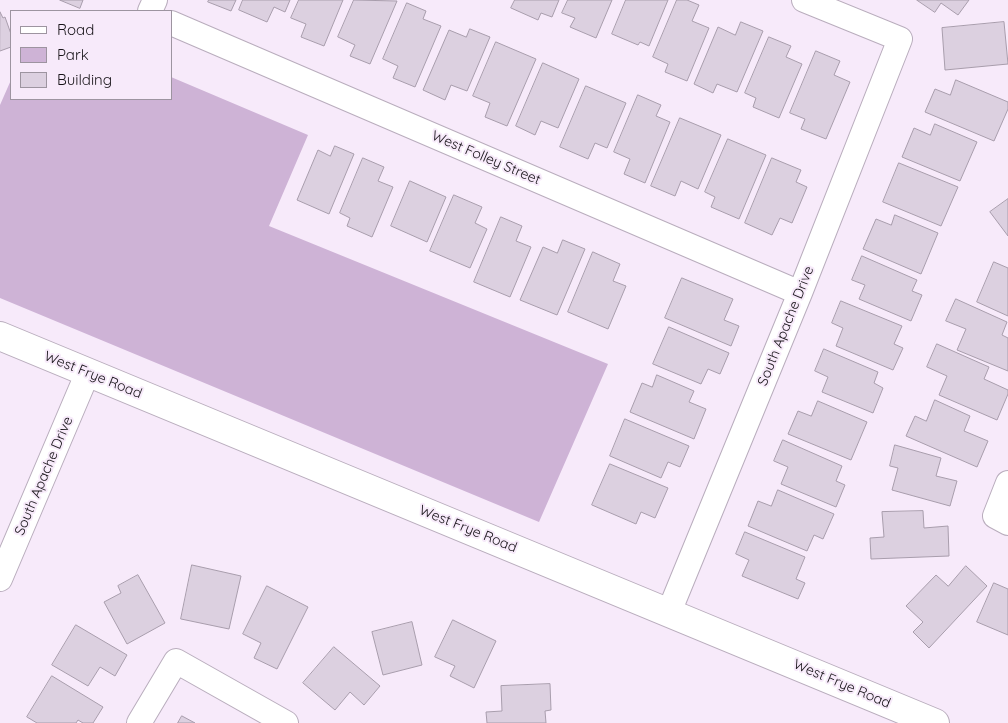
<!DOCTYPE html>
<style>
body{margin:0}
#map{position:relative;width:1008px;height:723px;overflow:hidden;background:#f7eafa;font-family:Quicksand,sans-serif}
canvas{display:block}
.legend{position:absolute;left:10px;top:10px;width:162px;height:90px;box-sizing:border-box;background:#f7eafa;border:1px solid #9d94a0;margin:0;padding:6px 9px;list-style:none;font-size:15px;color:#171318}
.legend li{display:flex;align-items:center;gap:10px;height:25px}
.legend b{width:25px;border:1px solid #9d94a0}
</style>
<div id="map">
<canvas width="1008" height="723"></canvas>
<ul class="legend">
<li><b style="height:6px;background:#fff"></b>Road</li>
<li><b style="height:14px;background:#ceb3d6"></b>Park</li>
<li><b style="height:14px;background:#dcd0e0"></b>Building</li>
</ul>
</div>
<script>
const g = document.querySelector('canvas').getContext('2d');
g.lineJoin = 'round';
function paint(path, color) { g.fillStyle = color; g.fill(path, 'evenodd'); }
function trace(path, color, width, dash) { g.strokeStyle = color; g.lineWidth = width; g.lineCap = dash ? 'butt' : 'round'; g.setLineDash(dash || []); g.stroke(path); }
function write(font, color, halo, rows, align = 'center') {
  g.font = font + ' Quicksand,sans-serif'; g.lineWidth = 4; g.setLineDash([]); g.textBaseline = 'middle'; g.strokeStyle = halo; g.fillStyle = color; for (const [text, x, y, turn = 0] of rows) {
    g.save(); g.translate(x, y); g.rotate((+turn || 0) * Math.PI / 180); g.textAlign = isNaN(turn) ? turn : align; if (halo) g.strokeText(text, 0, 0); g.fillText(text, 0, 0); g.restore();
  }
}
paint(new Path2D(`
 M171,77L308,135L269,226L608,364L539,522L0,298V105L11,80V99H171Z`), '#ceb3d6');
const building = new Path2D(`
 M60,0H83L80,8Z
 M209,0H236L231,11L208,2Z
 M243,0H290L285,12L274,7L267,22L239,10Z
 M299,0H343L324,46L301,37L306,24L291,18Z
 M354,0L397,1L370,64L350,56L355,45L338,37Z
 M515,0H559L552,17L541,13L538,20L511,8Z
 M568,0H612L596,38L570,27L575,18L562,13Z
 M626,0H668L649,46L640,42L638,45L612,34Z
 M677,0H687L699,5L692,21L709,28L687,81L665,72L668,64L653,57Z
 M917,0H969L958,15L941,3L935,12Z
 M407,3L426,11L423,19L441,26L415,87L393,78L398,66L383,59Z
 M0,12L3,18L5,17L11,34V47L0,51Z
 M741,22L763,31L737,92L717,84L713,93L694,84L718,27L735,35Z
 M1004,22L1008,64L945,70L942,28Z
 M470,29L490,37L467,91L451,85L445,100L423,90L449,30L466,37Z
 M769,37L791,46L786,57L802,64L779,118L753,107L756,98L745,93Z
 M496,42L536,59L507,126L485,117L490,103L473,96Z
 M816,51L840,61L834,75L850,82L826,139L801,129L805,119L790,113Z
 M543,63L579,79L558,128L541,121L535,135L516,126Z
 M956,80L1008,102V109L994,141L925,112L935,89L950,95Z
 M586,86L626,103L607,148L595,143L588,159L560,147Z
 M638,95L661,105L656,116L670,122L645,183L624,174L630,159L614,152Z
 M680,118L721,135L698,189L681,181L675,196L651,186Z
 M935,124L977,142L960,181L902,157L914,128L930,135Z
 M728,139L766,155L739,219L711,207L715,197L705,192Z
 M335,146L354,154L329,214L297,200L318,150L330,156Z
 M363,158L384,167L378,181L393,187L372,237L347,226L350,218L340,213Z
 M772,158L801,170L796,182L807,187L792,223L780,218L772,235L745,223Z
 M899,163L958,187L941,226L883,202Z
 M410,181L446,197L427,242L391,226Z
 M454,195L482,207L475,223L487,229L470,268L430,251Z
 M1008,199V236L990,212Z
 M895,215L938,233L921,274L863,249L876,219L891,225Z
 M501,217L522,226L516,241L531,247L510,297L474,282Z
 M563,240L585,249L557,315L520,300L543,247L557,253Z
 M593,252L620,264L613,281L626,286L608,329L568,312Z
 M862,256L917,280L912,291L922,295L911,321L859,299L865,285L852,280Z
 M994,262L1008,268V316L977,302Z
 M682,278L733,299L724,320L739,326L731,346L665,318Z
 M956,299L1007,322L1002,335L1008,338V371L957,350L966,329L946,321Z
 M841,301L902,326L894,344L903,348L893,370L836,346L843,328L832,323Z
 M669,327L729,353L720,374L708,369L701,384L653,364Z
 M937,344L989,367L984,379L1008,390V394L997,420L939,395L947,376L927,367Z
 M824,349L878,372L874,383L883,388L873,413L822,392L828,377L815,371Z
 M657,375L694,391L689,402L706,409L694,439L630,412L642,383L652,387Z
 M935,400L970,416L964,431L988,441L977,467L906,436L915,416L926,421Z
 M818,401L867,422L851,460L788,434L798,411L811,416Z
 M625,419L689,446L680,467L668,462L661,478L610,456Z
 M783,440L842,466L836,481L845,485L836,507L781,484L788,467L774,461Z
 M895,445L941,458L936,476L957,481L950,506L892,490L898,468L890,466Z
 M610,464L668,488L655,518L641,512L636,524L592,505Z
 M778,490L834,514L823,539L814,535L807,551L748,526L758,501L771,506Z
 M923,511L924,528L948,526L949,556L871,559L870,538L884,537L882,512Z
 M745,532L805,557L796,579L805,583L798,599L742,576L749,560L736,554Z
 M192,565L241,576L229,629L181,619Z
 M966,566L987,586L929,648L913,632L923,622L906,606L936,575L948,586Z
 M138,575L165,623L127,644L104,602L121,593L118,586Z
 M994,583L1008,589V635L977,622Z
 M267,586L308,607L277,669L254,658L261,643L243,634Z
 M453,620L496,641L474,688L450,676L455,666L435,657Z
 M412,622L422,665L383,675L372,632Z
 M76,625L127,655L115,676L100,667L88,686L52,665Z
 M334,647L380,686L364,705L350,692L335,710L303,683Z
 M52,676L103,707L93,723H83L78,720L76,723H37L27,717Z
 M550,684L551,710L545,711L546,723H487L486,712L502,711L501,686Z
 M182,716L195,723H178Z`);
paint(building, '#dcd0e0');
trace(building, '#a89dac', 1);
const minor = new Path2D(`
 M150,11L155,0
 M171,23L800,293
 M1008,483L995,516L1008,523
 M0,579L88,372
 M669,612L800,293L900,39L804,0
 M139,723L176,661L286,723`);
const tertiary = new Path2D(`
 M0,336L935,723`);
trace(minor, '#b9adbd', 26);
trace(tertiary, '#b9adbd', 30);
trace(minor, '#fff', 24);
trace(tertiary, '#fff', 28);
write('14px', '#171318', '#f7eafa', [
 ["West Folley Street",486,158,23],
 ["South Apache Drive",786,326,-68],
 ["West Frye Road",93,375,22],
 ["South Apache Drive",44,476,-67],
 ["West Frye Road",468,529,22],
 ["West Frye Road",842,684,23]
]);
</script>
